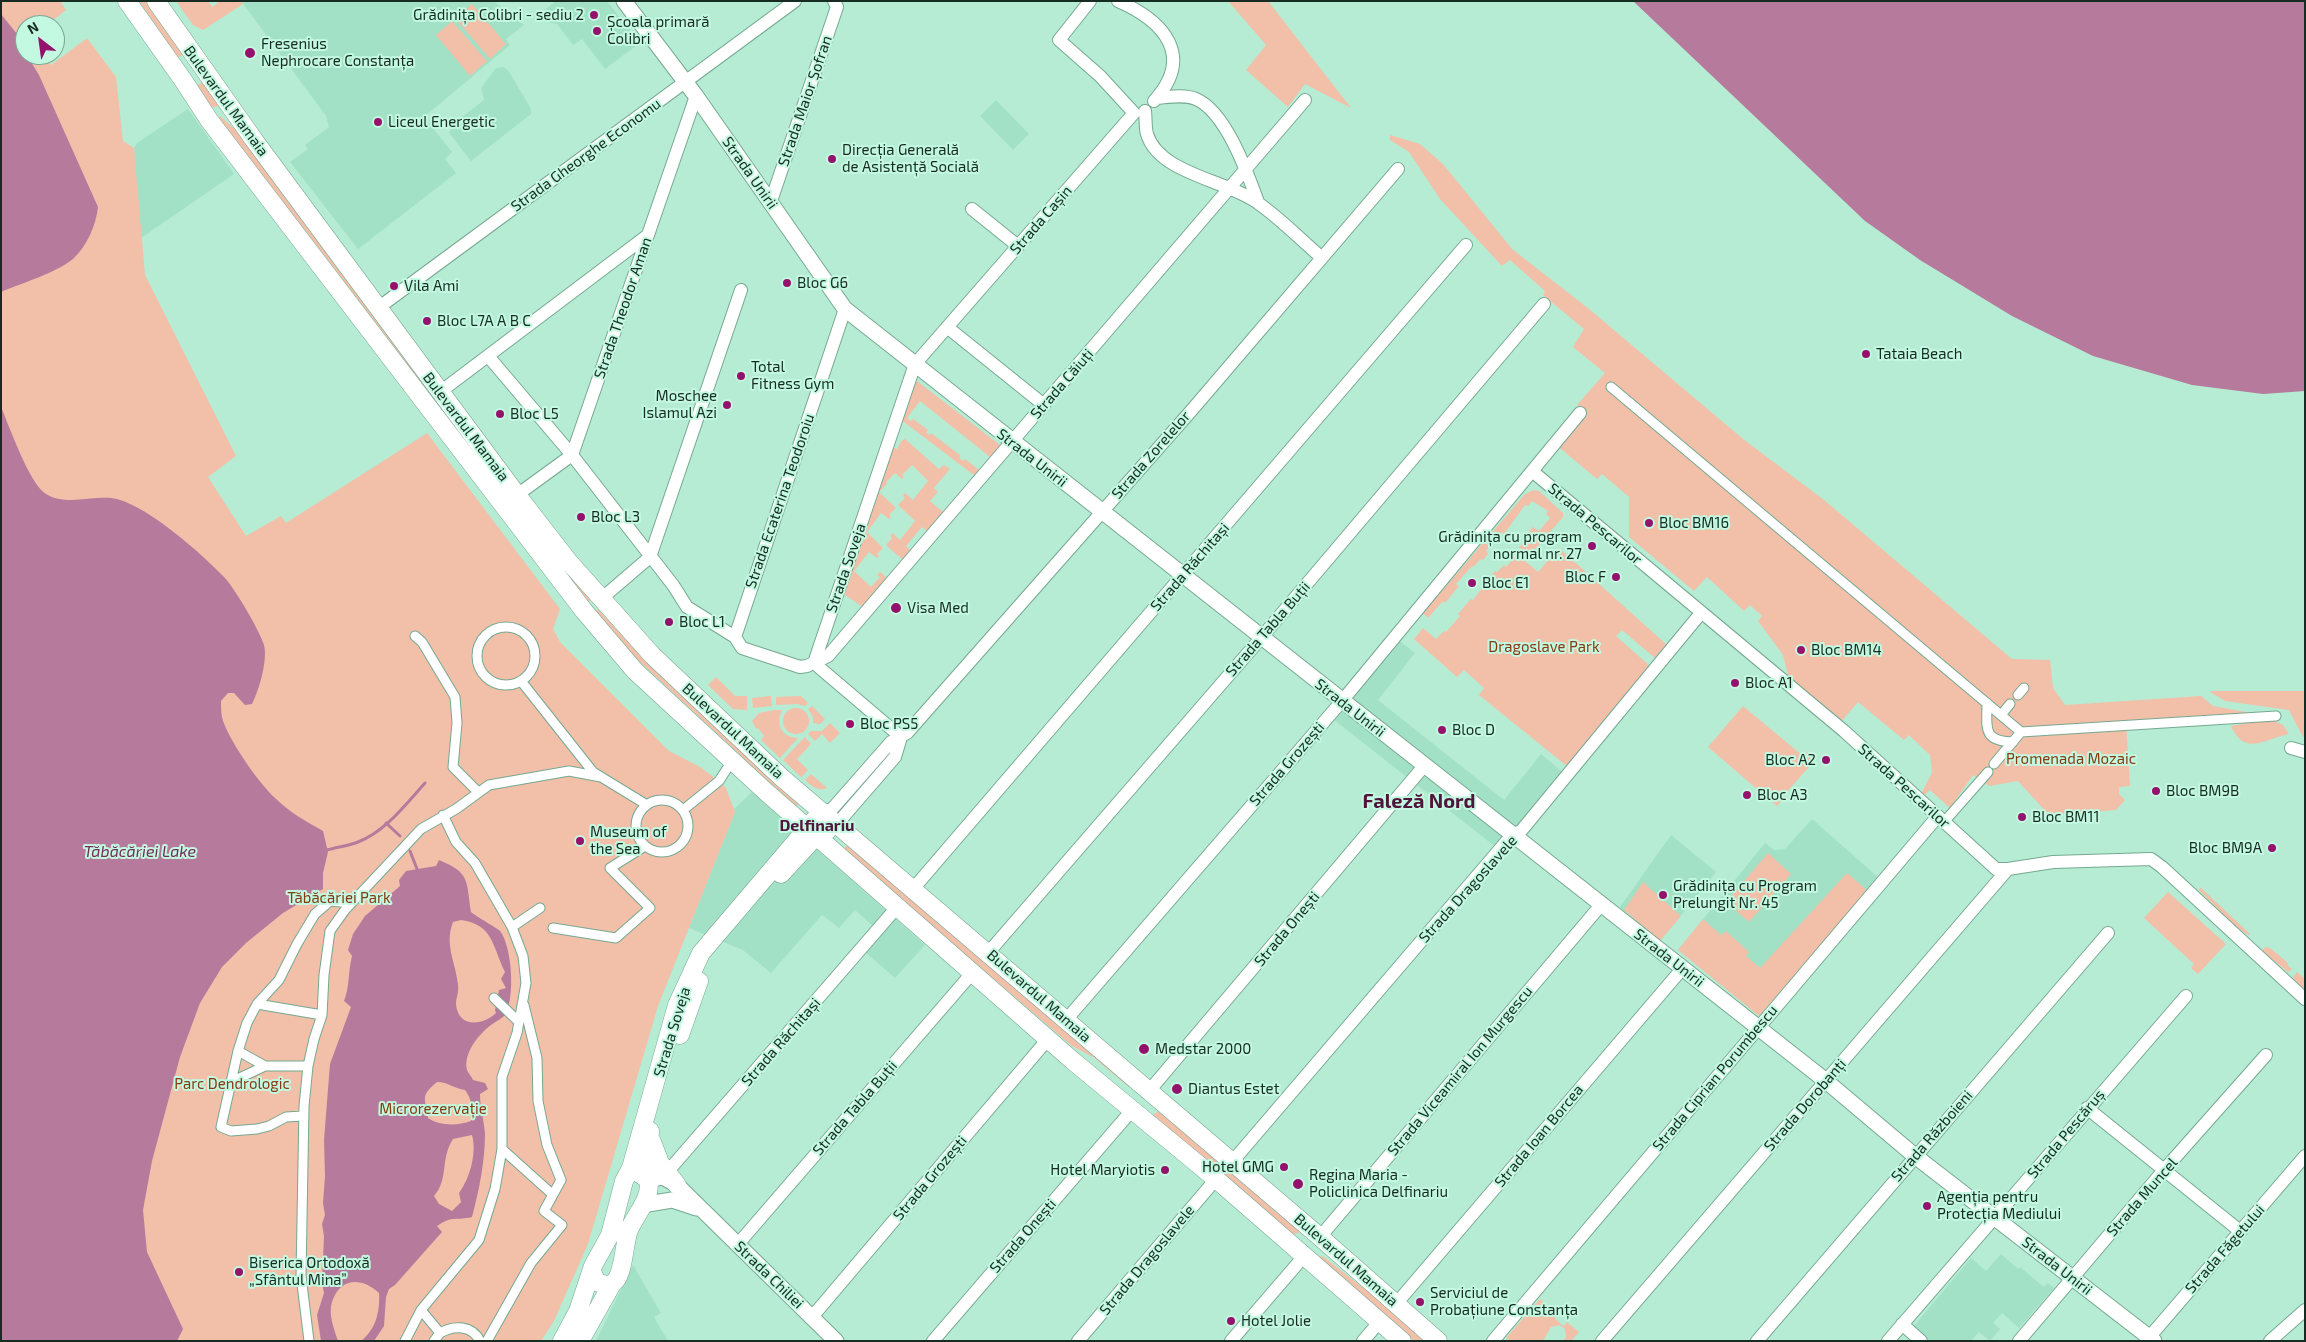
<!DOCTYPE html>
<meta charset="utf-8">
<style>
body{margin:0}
#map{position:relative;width:2306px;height:1342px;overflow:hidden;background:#b6ecd3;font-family:"Exo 2",sans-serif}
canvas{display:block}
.frame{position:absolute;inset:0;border:2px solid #162c23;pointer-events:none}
.north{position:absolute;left:15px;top:15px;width:50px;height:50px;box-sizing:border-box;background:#c3f9e0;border:1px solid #7ea794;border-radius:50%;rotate:330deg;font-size:14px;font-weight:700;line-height:20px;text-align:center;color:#162c23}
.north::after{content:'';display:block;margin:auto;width:18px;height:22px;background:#94126c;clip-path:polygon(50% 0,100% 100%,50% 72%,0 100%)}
</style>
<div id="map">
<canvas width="2306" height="1342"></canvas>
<div class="frame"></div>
<div class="north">N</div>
</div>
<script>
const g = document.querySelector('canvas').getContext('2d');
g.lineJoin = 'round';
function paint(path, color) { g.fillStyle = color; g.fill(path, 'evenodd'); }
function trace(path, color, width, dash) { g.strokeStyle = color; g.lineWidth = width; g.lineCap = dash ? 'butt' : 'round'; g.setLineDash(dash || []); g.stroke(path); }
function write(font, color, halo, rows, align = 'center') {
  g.font = font + ' "Exo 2",sans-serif'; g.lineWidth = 4; g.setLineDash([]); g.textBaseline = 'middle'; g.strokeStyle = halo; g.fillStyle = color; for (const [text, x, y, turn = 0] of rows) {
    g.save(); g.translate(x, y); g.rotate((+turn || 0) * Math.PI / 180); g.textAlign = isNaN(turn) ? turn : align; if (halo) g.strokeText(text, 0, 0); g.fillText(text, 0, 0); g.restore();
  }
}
paint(new Path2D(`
 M241,1H494L524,25L506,39L510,45L424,117L452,152L445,159L456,173L358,249L290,162L308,149L305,145L329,127L326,116Z
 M556,1H607L640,43L605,69L582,39L573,45L557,24L533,19Z
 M503,67L508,70L531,109V114L471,161L449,133L453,124L484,100L481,88L496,68Z
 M996,100L1029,134L1013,150L980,116Z
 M188,109L234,174L141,238L134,148L137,143Z
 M1397,639L1415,653L1378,700L1504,800L1541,754L1565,774L1502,852L1333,719Z
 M752,792L925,945L895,978L858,946L875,928L855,910L839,928L822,915L771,973L743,950L689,928L735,812L734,809Z
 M1812,819L1879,878L1759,1016L1678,950L1765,843L1774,850L1785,849Z
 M1671,835L1716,872L1660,941L1620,907Z
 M2001,1254L2018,1269L2020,1267L2044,1287L2048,1283L2054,1288L2019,1328L2002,1313L1993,1323L2000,1329L1990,1341L1979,1332L1971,1341H1929L1913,1327L1971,1258L1986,1271Z
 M633,1265L661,1313L654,1317L668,1341H596Z`), '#a2e1c5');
paint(new Path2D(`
 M4,1H60L66,10L47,25H25V55H43L51,65L87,38L116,77L123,141L134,148L145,275L236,456L208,477L246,536L281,516L286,523L427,433L560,609L553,629L560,642L669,751L700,767L719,781L726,788L735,812L658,1006L588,1244L554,1321L541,1341H1V3Z
 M139,1H146L183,54L178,58Z
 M176,1H208L212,7L220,1H241L243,4L203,30L193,25Z
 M1228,1H1268L1351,108L1305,84L1288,107L1246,70L1266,45Z
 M472,4L506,44L490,59L455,18Z
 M452,21L487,61L470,76L436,35Z
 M202,82H205L221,106L213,107L211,111L196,87Z
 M220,116L245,138L592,599L585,605L332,273L219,119Z
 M1390,135L1420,144L1443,164L1512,249L1589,309L1743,439L1824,500L2012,659L2050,660L2053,688L2065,705L2201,696L2213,706L2251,713L2126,722L2130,786L2119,787V794L2125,800L2116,810L2049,815L2018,781L1989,786L1973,775L1950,808L1930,790L1924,795L1921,794L1932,773L1930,755L1909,735L1904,740L1858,702L1840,723L1788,675L1783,655L1758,621L1762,616L1750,605L1744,611L1707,577L1694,591L1629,537V497L1602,474L1597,479L1555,444L1586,414L1577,405L1605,373L1573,347L1584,329L1543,295L1545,291L1510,260L1502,266L1440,199L1409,152L1390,140Z
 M913,378L1004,448L995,459L991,456L990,457L920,401L907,418L911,421L913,419L928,430L926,433L930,435L931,433L961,456L959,458L963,461L965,459L979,470V479L900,419Z
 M905,439L939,469L944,465L950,469L934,488L938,492L930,501L943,512L927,531L922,527L906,546L911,551L903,560L886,545L892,538L890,536L892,533L900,540L915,521L898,505L905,498L903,496L905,493L913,500L928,481L912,465L902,475L904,477L902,479L895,473L886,482L887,484L879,492L896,508L889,515L891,517L889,519L881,513L867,532L883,548L877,554L879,556L877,558L869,552L854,571L871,587L880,577L877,575L880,572L888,579L863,607L842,593L890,446L897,449L901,441Z
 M1534,490L1539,491L1563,513V517L1525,561L1538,572L1559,548L1667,645L1656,659L1622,630L1616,636L1650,666L1568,767L1479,695L1484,688L1464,670L1457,677L1414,639L1423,628L1436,639L1444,631L1446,632L1460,616L1458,614L1471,599L1473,600L1495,571L1497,572L1504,565L1506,567L1521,549L1519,547L1527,539L1524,537L1533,527L1539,531L1550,518L1546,514L1548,511L1532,501L1528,506L1525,505L1504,534L1502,532L1486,551L1488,554L1483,560L1481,559L1473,567L1472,566L1456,584L1459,586L1445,603L1443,601L1428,618L1423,613L1525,494Z
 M598,609L617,630L801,801L796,807L611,635L592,613Z
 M716,677L735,696H747V710L733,709L708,685Z
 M2212,691H2305V735L2303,737L2289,710L2225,701L2210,692Z
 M771,696L772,706L753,708L752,698Z
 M801,696L808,703L805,706L797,704L776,705V697Z
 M812,706L825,719L820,724L813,723V717L808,709Z
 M1743,706L1803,756L1808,751L1816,759L1784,795L1785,797L1777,806L1708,747Z
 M783 721a13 13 0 1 1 26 0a13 13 0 1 1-26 0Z
 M774,710H782C775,724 782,738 798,738L780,758L761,740L764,736L758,728L756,729L752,721L759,713Z
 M2270,719L2283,725L2289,734C2264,739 2245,757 2231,726Z
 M830,723L840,733L830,743L822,734L815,741L808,734L811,731H822Z
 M805,737L811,744L797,759L808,770L801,777L783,760Z
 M811,774L827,788C818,792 812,786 805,780Z
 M848,844L888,880L913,893L1132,1084L1129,1087L1093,1057L1072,1046L843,850Z
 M1768,853L1791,874L1749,922L1726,902Z
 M1847,873L1868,891L1759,1016L1678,950L1703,919L1721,935L1726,931L1749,952L1746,956L1760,968Z
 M1643,882L1681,916L1660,941L1624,910Z
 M2200,887L2250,934L2248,935L2236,927L2199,890Z
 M2168,892L2226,944L2198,974L2191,968L2194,964L2144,918Z
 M2266,947L2270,948L2288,963L2287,965L2292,969L2288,972L2262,951Z
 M2297,972L2305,979V990L2292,979Z
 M1159,1111L1304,1231L1291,1235L1151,1116Z
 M1319,1256L1324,1257L1363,1288L1373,1290L1430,1341H1414L1317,1257Z
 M1540,1299L1558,1314L1555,1319L1564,1326L1567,1322L1579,1332L1571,1341H1563L1566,1337L1565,1329L1560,1325L1551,1327L1543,1341H1510L1506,1338Z`), '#f2bfa9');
paint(new Path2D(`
 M1633,1H2305V391L2263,394L2192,385L2093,356L2012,316L1920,260L1865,221Z
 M1,14L25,44V55H29L28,57L39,75L98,207C96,225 87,246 73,259C56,273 22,283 1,292Z
 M1,407C10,428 29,483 46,494C67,507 95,494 117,499C150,508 201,553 224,577C234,587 260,631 264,645C268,660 259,690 252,704L245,705L234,693H228L221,701C221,708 221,715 223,721C231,743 258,782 275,798C289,812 307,822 323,831L328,852L323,873V889L283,913L246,943L222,967L200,1003L180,1057L152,1161L143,1210L147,1252L183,1329L177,1341H1Z
 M439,860C471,873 466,881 471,912C477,917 497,928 500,931C512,946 516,1000 504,1016C501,1019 495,1022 491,1025C479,1034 463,1053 467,1070C468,1073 472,1077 473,1080L485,1083L488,1089L480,1094C480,1108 484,1120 485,1134C485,1161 479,1191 472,1217C456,1221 453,1215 437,1226L442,1232L395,1285L389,1289L386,1297L384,1326L374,1341H361C376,1329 380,1312 379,1293C362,1277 340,1277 332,1302C328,1314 334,1329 338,1341H321L317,1315L324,1293L322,1283L324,1236L322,1224L325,1215L323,1203L325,1176L324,1140L330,1064L351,1007L344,1001C350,986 348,971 352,956L348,950L353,934L365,916L400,886L399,880L406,871L436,866ZM461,920C494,925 492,946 505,972L501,979L506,988L499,990L495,1010L496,1013C484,1025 458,1029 456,1004C456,998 459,992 458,985C456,963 444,945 453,922ZM437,1082C448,1082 455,1089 465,1090C472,1099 473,1110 471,1121C457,1126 440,1126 428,1118C425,1098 420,1096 437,1082ZM472,1135C477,1153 470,1178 459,1193L461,1202L452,1211L439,1204L434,1196C449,1179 440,1159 453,1139Z`), '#b67b9c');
trace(new Path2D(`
 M386,823L400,836
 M327,850C337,847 348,846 358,842C385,832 406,804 425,783
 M410,851L417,869`), '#b67b9c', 3);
const pedestrian = new Path2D(`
 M1611,387L2021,732L2276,716
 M477 656a29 29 0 1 1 58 0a29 29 0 1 1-58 0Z
 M415,636L422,642L455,697L457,723L453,767L478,792
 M521,681L593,772L647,805
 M2018,695L2024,688
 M1987,703C1987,728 1982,741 2013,742
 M2001,715L2010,704
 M1994,764L2021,732
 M636 826a26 26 0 1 1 52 0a26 26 0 1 1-52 0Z
 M683,810L719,781L732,761
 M443,815L456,842L475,863L512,927
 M1944,822L1988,772
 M553,928L616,938L650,908L610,868L645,846
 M494,998L519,1022
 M257,1004L322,1015
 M238,1051L265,1066
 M231,1082L265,1066H308
 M303,1116L286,1117L269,1126L257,1129L231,1131L221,1127L238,1051L247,1023L257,1004L279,980L297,944L315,914L330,901L351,903
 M502,1149L552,1194
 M421,1310L440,1333L434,1341
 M440,1333C454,1325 472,1325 480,1341
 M309,1341L301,1276L304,1106L308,1066L314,1039L322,1015L324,975L330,931L345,910L421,829L456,809L489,785L569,771L601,777
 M405,1341L421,1310L479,1240L495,1189L502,1149V1077L517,1033L526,983L523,956L512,927L540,908
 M487,1341L531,1263L562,1225L544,1211L561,1180L547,1145L538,1101L537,1058L524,1005`);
const minor = new Path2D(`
 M1090,1L1059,40L1100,76L1134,113
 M1118,1C1164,21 1195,56 1154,101
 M1157,98C1169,97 1184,94 1196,99C1226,112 1247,172 1258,202
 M1145,111C1146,119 1145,127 1147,134C1159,174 1227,180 1258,203C1281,219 1301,240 1322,258
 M771,201L837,7L834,1
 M972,209L1018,246
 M378,308L795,1
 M947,327L1044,405
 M488,356L572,455L673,585L687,607L735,637L742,648L800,667L807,666L828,656L1305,100
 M440,392L648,235
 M1532,471L1844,731L1996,869H2008L2053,862L2151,859L2162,867L2305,999
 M517,495L572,455L696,96
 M601,599L650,557L741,290
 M735,637L845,309
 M901,737L814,663L915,364L1134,113
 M2291,748L2305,752
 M823,813L833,808L891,742L907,733L1191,411L1398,169
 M837,824L895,757L901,737
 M913,889L1466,245
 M988,953L1261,638L1544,304
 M1066,1020L1342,701L1580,413
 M1149,1091L1424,766
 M2087,1108L2240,1231
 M1232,1162L1512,835L1521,831L1701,613
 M663,1177L898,906
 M1320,1237L1601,905
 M738,1244L973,972
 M1396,1304L1682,969
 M812,1317L1048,1039
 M1902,1324L1921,1341
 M933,1341L1133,1109
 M1078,1341L1216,1179
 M1231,1341L1305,1255
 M1363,1341L1380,1321
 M1493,1341L1938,816
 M1602,1341L2008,869
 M1757,1341L2108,933
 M1888,1341L2186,996
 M2019,1341L2164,1170L2266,1055
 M2146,1341L2305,1156
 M2270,1341L2305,1310`);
const tertiary = new Path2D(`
 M624,1L696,96L845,309L1826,1081L1915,1156L2154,1341
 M648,1180L663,1177L677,1185L836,1341
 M642,1205L672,1200L696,1208`);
const secondary = new Path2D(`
 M127,1L183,80L209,120L584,611L635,671L765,791L1073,1061L1216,1179L1402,1341
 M156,1L254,140L517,495L569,562L652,655L781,777L1320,1237L1438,1341
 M781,874L817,835L827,831
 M680,1035L699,981
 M652,1142L660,1163L677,1185
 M647,1178L650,1131
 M592,1271L596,1281C602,1285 611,1287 616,1280C624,1270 624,1243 629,1230C635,1215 653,1197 648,1180L639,1173
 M562,1341L578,1311L593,1266L610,1235L624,1181L631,1168L677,1005L701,953L815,819
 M580,1341L612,1284`);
trace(pedestrian, '#75a991', 11);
trace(minor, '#75a991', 14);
trace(tertiary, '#75a991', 17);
trace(secondary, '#75a991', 19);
trace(pedestrian, '#fff', 9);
trace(minor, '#fff', 12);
trace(tertiary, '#fff', 15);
trace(secondary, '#fff', 18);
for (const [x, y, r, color] of [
 [594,15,5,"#94126c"],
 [597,31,5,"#94126c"],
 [250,53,6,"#94126c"],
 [378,122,5,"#94126c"],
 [832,159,5,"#94126c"],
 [787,283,5,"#94126c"],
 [394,286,5,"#94126c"],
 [427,321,5,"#94126c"],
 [1866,354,5,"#94126c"],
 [741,376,5,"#94126c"],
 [727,405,5,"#94126c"],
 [500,414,5,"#94126c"],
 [581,517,5,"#94126c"],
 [1649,523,5,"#94126c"],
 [1592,546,5,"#94126c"],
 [1616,577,5,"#94126c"],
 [1472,583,5,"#94126c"],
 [896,608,6,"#94126c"],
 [669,622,5,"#94126c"],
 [1801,650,5,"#94126c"],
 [1735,683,5,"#94126c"],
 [850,724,5,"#94126c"],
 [1442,730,5,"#94126c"],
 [1826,760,5,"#94126c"],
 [2156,791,5,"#94126c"],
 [1747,795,5,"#94126c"],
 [2022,817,5,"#94126c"],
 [580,841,5,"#94126c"],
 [2272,848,5,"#94126c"],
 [1663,895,5,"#94126c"],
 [1144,1049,6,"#94126c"],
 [1177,1089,6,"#94126c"],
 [1284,1167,5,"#94126c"],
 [1165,1170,5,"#94126c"],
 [1298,1184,6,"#94126c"],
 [1927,1206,5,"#94126c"],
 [239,1272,5,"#94126c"],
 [1420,1302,5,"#94126c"],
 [1231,1321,5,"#94126c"]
]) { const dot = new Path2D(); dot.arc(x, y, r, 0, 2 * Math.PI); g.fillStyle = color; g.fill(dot); trace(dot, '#c3f9e0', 2); }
write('15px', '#162c23', '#c3f9e0', [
 ["Grădinița Colibri - sediu 2",584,15,"right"],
 ["Școala primară",607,22],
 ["Colibri",607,39],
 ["Fresenius",261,44],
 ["Nephrocare Constanța",261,61],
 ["Liceul Energetic",388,122],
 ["Direcția Generală",842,150],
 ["de Asistență Socială",842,167],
 ["Bloc G6",797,283],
 ["Vila Ami",404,286],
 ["Bloc L7A A B C",437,321],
 ["Tataia Beach",1876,354],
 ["Total",751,367],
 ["Fitness Gym",751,384],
 ["Moschee",717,396,"right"],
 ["Islamul Azi",717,413,"right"],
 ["Bloc L5",510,414],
 ["Bloc L3",591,517],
 ["Bloc BM16",1659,523],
 ["Grădinița cu program",1582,537,"right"],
 ["normal nr. 27",1582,554,"right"],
 ["Bloc F",1606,577,"right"],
 ["Bloc E1",1482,583],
 ["Visa Med",907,608],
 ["Bloc L1",679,622],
 ["Bloc BM14",1811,650],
 ["Bloc A1",1745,683],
 ["Bloc PS5",860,724],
 ["Bloc D",1452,730],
 ["Bloc A2",1816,760,"right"],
 ["Bloc BM9B",2166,791],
 ["Bloc A3",1757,795],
 ["Bloc BM11",2032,817],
 ["Museum of",590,832],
 ["the Sea",590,849],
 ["Bloc BM9A",2262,848,"right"],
 ["Grădinița cu Program",1673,886],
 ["Prelungit Nr. 45",1673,903],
 ["Medstar 2000",1155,1049],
 ["Diantus Estet",1188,1089],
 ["Hotel GMG",1274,1167,"right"],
 ["Hotel Maryiotis",1155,1170,"right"],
 ["Regina Maria -",1309,1175],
 ["Policlinica Delfinariu",1309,1192],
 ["Agenția pentru",1937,1197],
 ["Protecția Mediului",1937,1214],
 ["Biserica Ortodoxă",249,1263],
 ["„Sfântul Mina”",249,1280],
 ["Serviciul de",1430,1293],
 ["Probațiune Constanța",1430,1310],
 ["Hotel Jolie",1241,1321]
], 'left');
write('15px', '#162c23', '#c3f9e0', [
 ["Bulevardul Mamaia",226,101,54],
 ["Strada Maior Șofran",805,101,-71],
 ["Strada Gheorghe Economu",586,155,-36],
 ["Strada Unirii",750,173,55],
 ["Strada Cașin",1041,220,-49],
 ["Strada Theodor Aman",623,308,-71],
 ["Strada Căiuți",1062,384,-49],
 ["Bulevardul Mamaia",466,427,53],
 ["Strada Zorelelor",1151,455,-49],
 ["Strada Unirii",1032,458,38],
 ["Strada Ecaterina Teodoroiu",780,501,-71],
 ["Strada Pescarilor",1595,524,40],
 ["Strada Răchitași",1190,567,-49],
 ["Strada Soveja",846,568,-71],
 ["Strada Tabla Buții",1268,629,-49],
 ["Strada Unirii",1350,708,38],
 ["Bulevardul Mamaia",733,731,43],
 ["Strada Grozești",1287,764,-49],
 ["Strada Pescarilor",1904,786,42],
 ["Strada Dragoslavele",1468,889,-48],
 ["Strada Onești",1287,929,-50],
 ["Strada Unirii",1669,958,38],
 ["Bulevardul Mamaia",1039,996,41],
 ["Strada Soveja",672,1032,-73],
 ["Strada Răchitași",781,1042,-49],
 ["Strada Viceamiral Ion Murgescu",1460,1071,-50],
 ["Strada Ciprian Porumbescu",1715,1078,-50],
 ["Strada Dorobanți",1805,1105,-49],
 ["Strada Tabla Buții",855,1108,-49],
 ["Strada Pescăruș",2066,1134,-50],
 ["Strada Ioan Borcea",1539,1136,-50],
 ["Strada Războieni",1932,1136,-49],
 ["Strada Grozești",930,1178,-50],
 ["Strada Muncel",2142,1197,-49],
 ["Strada Onești",1023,1236,-49],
 ["Strada Făgetului",2225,1249,-49],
 ["Strada Dragoslavele",1147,1260,-50],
 ["Bulevardul Mamaia",1346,1260,41],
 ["Strada Unirii",2057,1266,38],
 ["Strada Chiliei",769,1275,44]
]);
write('15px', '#853a11', '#c3f9e0', [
 ["Dragoslave Park",1544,647],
 ["Promenada Mozaic",2071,759],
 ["Tăbăcăriei Park",339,898],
 ["Parc Dendrologic",232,1084],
 ["Microrezervație",433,1109]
]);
write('bold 16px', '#50153b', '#c3f9e0', [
 ["Delfinariu",817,826]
]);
write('italic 16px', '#742c59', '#c3f9e0', [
 ["Tăbăcăriei Lake",140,852]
]);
write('bold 20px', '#50153b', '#c3f9e0', [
 ["Faleză Nord",1419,801]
]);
</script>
